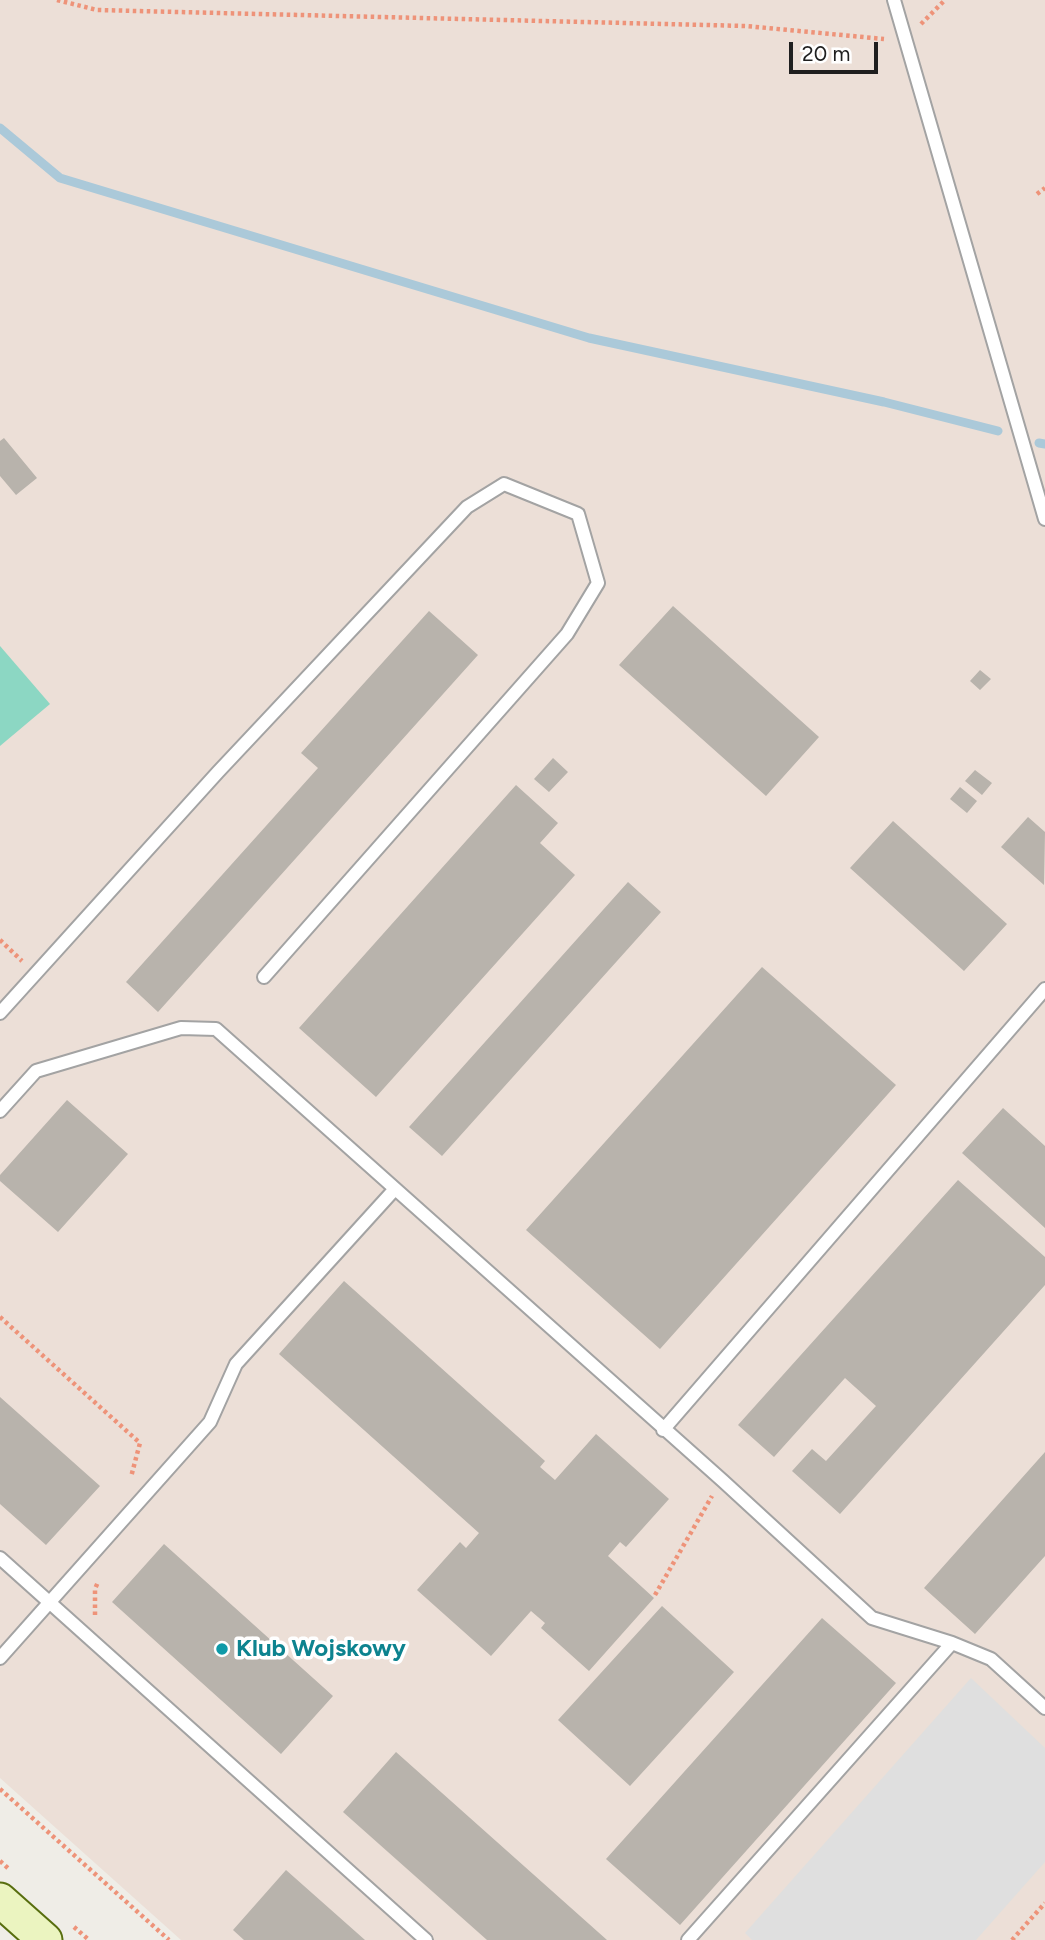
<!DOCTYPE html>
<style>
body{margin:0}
#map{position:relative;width:1045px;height:1940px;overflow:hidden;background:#efede7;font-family:Figtree,sans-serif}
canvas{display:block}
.scale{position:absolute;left:789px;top:42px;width:89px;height:32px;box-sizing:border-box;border:4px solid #1f1f1f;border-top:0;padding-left:9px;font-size:21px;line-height:24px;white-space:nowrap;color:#1f1f1f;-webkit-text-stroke:5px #fff;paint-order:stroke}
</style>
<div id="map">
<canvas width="1045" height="1940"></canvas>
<div class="scale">20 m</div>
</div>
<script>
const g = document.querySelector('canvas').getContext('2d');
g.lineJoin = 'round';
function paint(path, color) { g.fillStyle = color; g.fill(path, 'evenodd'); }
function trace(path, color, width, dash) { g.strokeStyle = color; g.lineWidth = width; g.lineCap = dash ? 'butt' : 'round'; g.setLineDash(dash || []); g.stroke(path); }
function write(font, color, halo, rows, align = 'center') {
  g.font = font + ' Figtree,sans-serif'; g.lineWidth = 7; g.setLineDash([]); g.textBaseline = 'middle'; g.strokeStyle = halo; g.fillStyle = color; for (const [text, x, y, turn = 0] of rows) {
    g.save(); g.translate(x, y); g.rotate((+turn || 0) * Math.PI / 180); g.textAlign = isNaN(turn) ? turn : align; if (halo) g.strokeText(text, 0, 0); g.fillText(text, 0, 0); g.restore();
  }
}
paint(new Path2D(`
 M0,0H1045V1940H181L0,1778Z`), '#ecdfd7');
paint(new Path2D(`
 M0,646L50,704L0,746Z`), '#8cd7c3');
paint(new Path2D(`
 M971,1678L1045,1748V1862L976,1940H752L745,1933Z`), '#dfdfdf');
trace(new Path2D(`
 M0,128L60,178L589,338L884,402L998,431
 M1039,443L1045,444`), '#abc9d9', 9);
paint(new Path2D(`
 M4,438L37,478L16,495L0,476V441Z
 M673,606L819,737L766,796L619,665Z
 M429,611L478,655L158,1012L126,982L318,768L301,753Z
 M980,670L991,679L980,690L970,681Z
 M553,758L568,772L549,792L534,779Z
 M975,770L992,783L982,795L965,781Z
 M516,785L558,823L540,843L575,875L376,1097L299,1028Z
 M960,787L977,801L967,813L950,799Z
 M1028,817L1045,832L1044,885L1001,847Z
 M893,821L1007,924L964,971L850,868Z
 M628,882L661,912L442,1156L409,1127Z
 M762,967L896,1085L660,1349L526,1230Z
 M67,1100L128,1154L58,1232L0,1181V1175Z
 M1003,1108L1045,1146V1228L962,1153Z
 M958,1180L1045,1257V1285L840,1514L792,1471L812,1449L826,1461L876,1406L845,1378L774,1457L738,1425Z
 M344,1281L545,1461L540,1467L555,1480L596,1434L669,1499L626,1547L620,1542L608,1556L654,1598L589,1671L541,1628L545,1623L531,1611L491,1656L417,1590L460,1542L466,1548L479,1533L279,1354Z
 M0,1397L100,1486L46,1545L0,1504Z
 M1045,1452V1556L975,1634L924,1588Z
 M164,1544L333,1696L281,1754L112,1602Z
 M662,1606L734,1672L630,1786L558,1720Z
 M822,1618L896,1683L680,1925L606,1859Z
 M396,1752L607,1940H487L343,1812Z
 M286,1870L365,1940H244L233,1930Z`), '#b8b3ac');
const service = new Path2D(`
 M894,0L1045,519
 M0,1013L218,772L467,507L504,484L578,514L598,583L567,634L264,977
 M0,1111L36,1071L181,1028L216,1029L723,1481L872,1618L952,1643L991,1659L1045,1708
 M663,1430L1045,989
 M0,1558L426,1940
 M0,1658L210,1422L236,1364L394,1190
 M688,1940L952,1643`);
const secondary = new Path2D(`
 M0,1900L45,1940`);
trace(service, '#a3a3a3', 16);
trace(secondary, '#586e0f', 37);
trace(new Path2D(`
 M57,0L97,10L746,26L884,39
 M921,24L945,0
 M1037,194L1045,188
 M0,940L22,961
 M0,1317L140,1443L131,1477
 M655,1595L712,1496
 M95,1615V1589L98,1582
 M0,1789L169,1940
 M0,1861L10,1870
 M74,1927L89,1940
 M1012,1940L1045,1903`), '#ee9379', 4.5, [3.5, 3.5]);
trace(service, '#fff', 12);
trace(secondary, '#ebf4c0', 33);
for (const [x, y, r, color] of [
 [222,1649,7,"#0f9aa8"]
]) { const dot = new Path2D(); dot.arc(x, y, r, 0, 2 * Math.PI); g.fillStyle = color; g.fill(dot); trace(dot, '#fff', 2.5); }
write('bold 24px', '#0d838f', '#fff', [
 ["Klub Wojskowy",236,1649]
], 'left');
</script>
